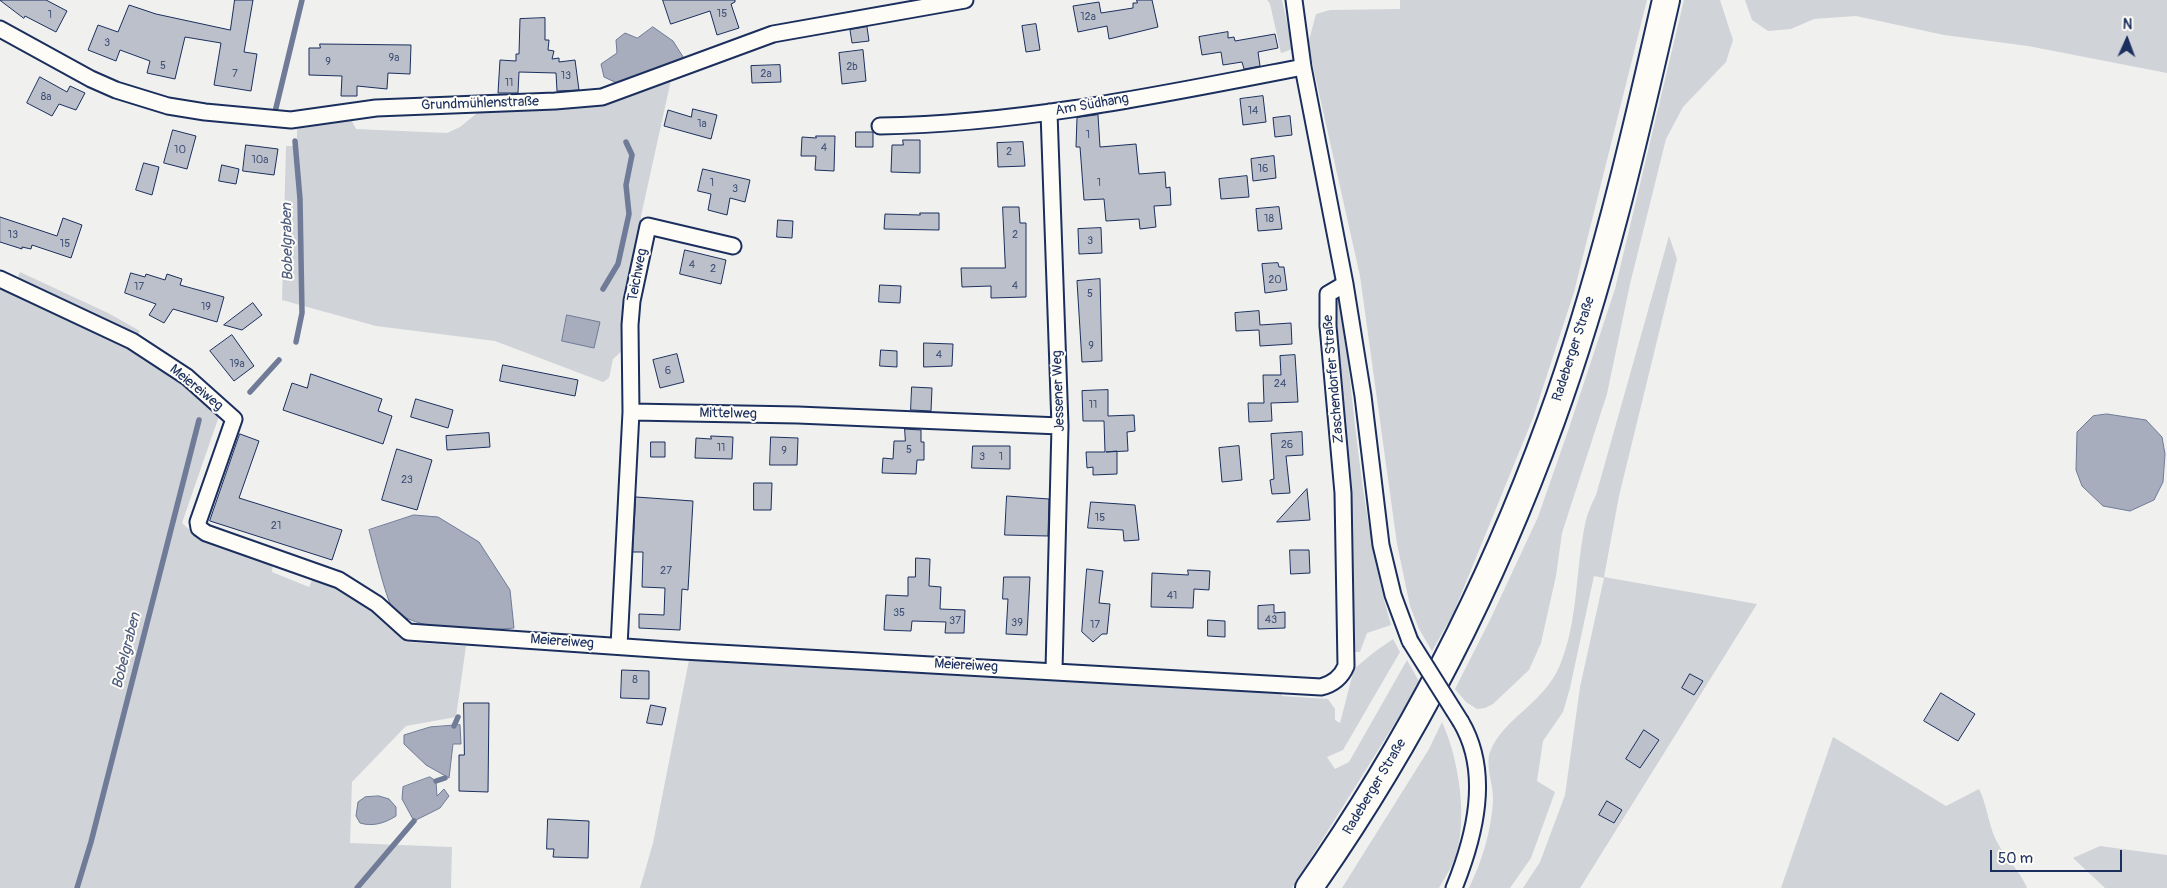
<!DOCTYPE html>
<meta charset="utf-8">
<style>
body{margin:0}
#map{position:relative;width:2167px;height:888px;overflow:hidden;background:#f0f0ee;font-family:Pangolin,sans-serif}
canvas{display:block}
.north{position:absolute;left:2102px;top:15px;width:50px;height:50px;-webkit-text-stroke:4px #fdfcf7;paint-order:stroke;rotate:2deg;font-size:14px;font-weight:700;line-height:20px;text-align:center;color:#1b2f5e}
.north::after{content:'';display:block;margin:auto;width:18px;height:22px;background:#1b2f5e;clip-path:polygon(50% 0,100% 100%,50% 72%,0 100%)}
.scale{position:absolute;left:1990px;top:850px;width:132px;height:22px;box-sizing:border-box;border:2px solid #1b2f5e;border-top:0;padding-left:6px;font-size:15px;line-height:18px;white-space:nowrap;color:#1b2f5e;-webkit-text-stroke:4px #fdfcf7;paint-order:stroke}
</style>
<div id="map">
<canvas width="2167" height="888"></canvas>
<div class="north">N</div>
<div class="scale">50 m</div>
</div>
<script>
const g = document.querySelector('canvas').getContext('2d');
g.lineJoin = 'round';
function paint(path, color) { g.fillStyle = color; g.fill(path, 'evenodd'); }
function trace(path, color, width, dash) { g.strokeStyle = color; g.lineWidth = width; g.lineCap = dash ? 'butt' : 'round'; g.setLineDash(dash || []); g.stroke(path); }
function write(font, color, halo, rows, align = 'center') {
  g.font = font + ' Pangolin,sans-serif'; g.lineWidth = 4; g.setLineDash([]); g.textBaseline = 'middle'; g.strokeStyle = halo; g.fillStyle = color; for (const [text, x, y, turn = 0] of rows) {
    g.save(); g.translate(x, y); g.rotate((+turn || 0) * Math.PI / 180); g.textAlign = isNaN(turn) ? turn : align; if (halo) g.strokeText(text, 0, 0); g.fillText(text, 0, 0); g.restore();
  }
}
paint(new Path2D(`
 M1267,0H1282L1293,49L1281,53L1270,4Z
 M1400,0H1647L1574,292L1533,418L1453,614L1432,651L1419,629L1410,606L1397,544L1360,276L1308,44L1316,14L1330,10L1400,9Z
 M1684,0H1720L1733,40L1726,62L1683,107L1666,139L1630,284L1607,394L1562,533L1556,576L1541,643L1529,670L1493,704L1485,708L1477,709L1466,702L1455,689L1490,620L1538,517L1568,431L1615,289Z
 M1745,0H2167V73L2028,46L1944,35L1856,16L1814,19L1791,29L1768,31L1752,20Z
 M671,80L641,216V229L623,312L622,351L613,359L609,378L603,382L495,341L376,326L282,300L286,146H297V129L351,119L356,129L447,133L460,127L481,110L592,106L620,99Z
 M1669,236L1677,259L1619,496L1604,577L1757,604L1580,888H1523L1540,862L1565,795L1580,687L1604,578L1594,576L1570,688L1563,712L1543,741L1537,781L1555,792L1531,858L1510,888H1469C1482,861 1491,832 1493,801C1494,786 1485,766 1490,752C1503,718 1544,704 1560,665C1579,619 1575,568 1586,520C1588,512 1592,503 1596,495Z
 M20,272L108,313L140,331L136,337L17,279Z
 M0,286L129,347L184,383L219,416L182,523L194,534L273,563L272,572L309,587L314,576C355,591 376,611 406,642L466,646L456,717L406,726L352,782L350,843L452,847L451,888H0Z
 M1341,298C1354,407 1361,520 1391,625L1367,633L1360,652H1354L1336,300Z
 M1393,639L1400,652L1343,750L1327,757L1335,769L1349,762L1407,660L1420,683L1292,888H640L653,843L689,660L1281,690L1282,696L1328,699L1335,709V720L1340,723L1354,669L1373,653Z
 M1442,722C1459,759 1469,822 1454,861C1450,870 1444,879 1439,888H1342L1429,749Z
 M1833,737L1946,806L1979,789C1987,805 1988,822 1995,838C2003,856 2020,870 2027,888H1781Z
 M2100,846L2167,855V888H2105L2073,858Z`), '#d0d3d8');
const water = new Path2D(`
 M653,27L673,41L685,60L619,84L604,77L601,64L617,53L616,40L625,33L637,38Z
 M567,315L600,322L594,348L562,341Z
 M2107,414L2146,420L2162,437L2165,454L2163,482L2154,500L2130,511L2103,506L2082,486L2076,470L2077,432L2093,416Z
 M414,515L438,517L479,542L510,590L514,628C484,631 412,633 392,607C386,599 373,544 369,530Z
 M460,725L461,744H453L449,778L426,765L404,744V735L430,727Z
 M430,777L436,781L437,796L444,789L449,796L440,808L414,821L402,799L403,787Z
 M379,796L389,799L396,807V816C385,823 373,827 360,823L356,816L358,802L365,797Z`);
paint(water, '#a7adbd');
trace(water, '#6f7b97', 1);
trace(new Path2D(`
 M275,112L302,0
 M295,141L300,199L302,313L296,342
 M603,289L618,264L629,214L626,185L632,155L626,142
 M250,392L279,360
 M454,726L458,717
 M436,781L445,778
 M77,888L91,842L199,420
 M357,888L414,821`), '#6f7b97', 5.5);
const building = new Path2D(`
 M0,0H46L67,11L56,32L25,16L24,18Z
 M235,0H253L244,52L257,54L251,91L214,85L221,43L185,37L175,79L147,73L150,61L120,50L116,61L88,50L98,25L118,32L129,5L156,14L230,30Z
 M663,0H735V2L731,4L739,28L717,35L710,11L671,24Z
 M1137,0H1152L1158,27L1109,39L1107,26L1078,32L1073,6L1099,2L1101,13L1133,8V3H1137Z
 M545,18V40H549L548,50L554,51L552,59L559,58V62L575,60L579,90L557,91L556,73L519,72L518,93H498L500,60L516,61V54H519L520,19Z
 M1036,24L1040,50L1026,52L1022,26Z
 M867,27L869,41L852,43L850,30Z
 M1228,32V38L1234,37L1235,41L1275,34L1278,48L1258,52L1260,66L1244,69L1242,62L1223,65L1221,52L1202,55L1199,37Z
 M320,44L411,45L410,74L388,73L387,89L357,86V96H341L342,76L309,75V48H320Z
 M863,50L866,81L842,84L839,53Z
 M780,65L781,82L752,83L751,66Z
 M40,77L67,92L70,86L85,93L76,110L59,104L52,116L27,103Z
 M1263,96L1266,122L1243,125L1240,99Z
 M693,109L717,115L711,139L664,126L668,110L691,117Z
 M1098,115L1100,147L1136,144L1139,174L1165,172L1166,188L1170,187L1171,205L1154,206L1156,227L1140,229L1139,219L1106,221L1104,199L1084,200L1080,147H1076L1077,118Z
 M1290,116L1292,135L1275,137L1273,118Z
 M173,130L196,136L187,169L164,163Z
 M856,132H873V147H856Z
 M816,136H835L834,171L815,170L816,156H801L802,137L816,138Z
 M903,140H920V173L891,172L892,145H903Z
 M1023,142L1025,166L998,167L997,143Z
 M246,145L278,149L274,175L243,171Z
 M1274,156L1276,178L1253,181L1251,159Z
 M144,163L159,167L152,195L136,190Z
 M222,165L239,169L236,184L219,181Z
 M703,169L750,180L745,202L730,198L727,215L708,210L711,194L698,191Z
 M1247,176L1249,197L1221,199L1219,179Z
 M1003,207H1019L1020,223H1026V297L991,298V286L962,287L961,268H1005Z
 M1279,207L1282,229L1258,231L1256,209Z
 M920,213H939V230L884,229L885,214L920,215Z
 M0,217L57,236L63,218L82,225L71,258L32,245L31,249L22,247V249L0,242Z
 M778,220L793,221L792,238L777,237Z
 M1101,228L1102,253L1079,254L1078,229Z
 M685,250L726,260L721,284L680,274Z
 M1278,263L1279,267H1284L1287,290L1265,293L1262,264Z
 M131,273L145,277L146,274L165,280L167,274L182,279L180,285L224,297L217,322L173,309L164,323L149,315L156,304L125,293Z
 M1100,279L1102,361L1082,362L1077,281Z
 M880,285L901,286L900,303L879,302Z
 M253,303L262,315L242,330L224,325Z
 M1259,311L1260,325L1291,323L1292,344L1260,346L1259,330L1236,331L1235,313Z
 M232,335L254,366L234,381L210,351Z
 M924,343L953,344L952,366L924,367Z
 M881,350L897,351V367L880,366Z
 M677,354L684,382L660,388L653,360Z
 M1295,355L1298,402L1271,403L1272,421L1249,422L1248,403H1264L1263,375H1281L1280,356Z
 M503,365L578,380L575,396L500,381Z
 M311,374L382,399L378,411L392,416L383,444L283,410L292,383L307,388Z
 M912,387L932,388L931,411L911,410Z
 M1108,390V416L1134,415L1135,431L1127,432L1128,451L1106,452L1117,451V474L1093,475V467L1087,468L1086,452H1105L1104,421H1083L1082,391Z
 M416,399L453,410L448,428L411,417Z
 M905,429L921,430V442H924V460H917L916,474L882,473L883,458L893,459L894,441H905Z
 M1302,432L1303,455L1286,456L1290,493L1272,494L1270,480L1274,479L1271,434Z
 M489,433L490,447L447,450L446,436Z
 M240,434L259,441L239,498L342,530L332,560L210,521Z
 M711,436L733,437L732,459L695,458L696,438L711,439Z
 M771,437L798,438L797,465H770Z
 M651,442H665V457H651Z
 M973,446H1010V469L972,468Z
 M1239,446L1242,480L1222,482L1219,448Z
 M397,449L432,460L417,510L382,500Z
 M754,483H772L771,510H754Z
 M1307,489L1310,520L1277,522Z
 M1007,496L1049,499L1048,536L1005,535Z
 M636,497L693,501L688,590L682,589L680,630L639,628V614L664,615L665,588L642,587L643,552H633Z
 M1091,502L1135,505L1139,540L1124,541L1123,530L1088,528Z
 M1290,550H1309L1310,573L1291,574Z
 M916,558L930,559L929,586L941,587L940,609L965,610L964,633H945L946,622L912,621L911,631L884,630L886,595L908,596V577H915Z
 M1087,569L1103,571L1099,603L1110,604L1107,634H1102L1093,642L1082,632Z
 M1188,570L1210,571L1209,590L1194,589L1193,608L1151,607L1152,573L1188,575Z
 M1004,577H1030L1027,635L1006,634L1008,599H1003Z
 M1274,605V613L1285,612V628L1258,629V606Z
 M1208,620L1225,621V637L1208,636Z
 M622,670L649,671V699L621,698Z
 M1690,674L1703,681L1694,695L1682,688Z
 M1941,693L1975,714L1958,741L1924,721Z
 M464,703H489L488,792L459,791V755H464Z
 M651,705L666,708L662,725L647,723Z
 M1644,730L1659,740L1640,768L1626,759Z
 M1607,801L1622,810L1614,823L1599,815Z
 M548,819L589,821L588,858L553,857L554,849H547Z`);
paint(building, '#bbc0ca');
trace(building, '#1b2f5e', 1);
const minor = new Path2D(`
 M1294,0L1303,67L1345,284L1363,396L1381,545L1393,595L1410,641
 M0,29L91,79L116,90L168,106L205,112L291,120L376,108L555,101L602,97L773,34L965,0
 M1049,112L1060,426L1054,670
 M880,126C1022,124 1164,94 1303,67
 M0,279L132,341L187,377L234,419L198,522L199,528L206,533L339,580L377,604L408,632L683,651L1321,687C1333,684 1341,678 1346,666L1343,493L1328,326V294L1345,284
 M631,412L798,415L1060,426
 M619,646L631,412L630,325L632,301L648,226L733,246
 M1454,888C1475,836 1491,773 1461,722`);
const trunk = new Path2D(`
 M1309,888C1410,744 1491,586 1551,421C1601,284 1634,141 1666,0`);
trace(minor, '#1b2f5e', 19);
trace(trunk, '#1b2f5e', 30);
trace(minor, '#fdfcf7', 15);
trace(trunk, '#fdfcf7', 26);
const minorBridge = new Path2D(`
 M1410,641L1461,722`);
trace(minorBridge, '#1b2f5e', 19, []);
trace(minorBridge, '#fdfcf7', 15);
write('11px', '#435379', null, [
 ["15",722,14],
 ["1",50,15],
 ["12a",1088,17],
 ["3",107,43],
 ["9a",394,58],
 ["9",328,62],
 ["5",163,66],
 ["2b",852,67],
 ["7",235,74],
 ["2a",766,74],
 ["13",566,76],
 ["11",509,83],
 ["8a",46,97],
 ["14",1253,111],
 ["1a",702,124],
 ["1",1088,135],
 ["4",824,148],
 ["10",180,150],
 ["2",1009,152],
 ["10a",260,160],
 ["16",1263,169],
 ["1",712,183],
 ["1",1099,183],
 ["3",735,189],
 ["18",1269,219],
 ["13",13,235],
 ["2",1015,235],
 ["3",1090,241],
 ["15",65,244],
 ["4",692,265],
 ["2",713,269],
 ["20",1275,280],
 ["4",1015,286],
 ["17",139,287],
 ["5",1090,294],
 ["19",206,307],
 ["9",1091,346],
 ["4",939,355],
 ["19a",237,364],
 ["6",668,371],
 ["24",1280,384],
 ["11",1093,405],
 ["26",1287,445],
 ["11",721,448],
 ["5",909,450],
 ["9",784,451],
 ["3",982,457],
 ["1",1001,457],
 ["23",407,480],
 ["15",1100,518],
 ["21",276,526],
 ["27",666,571],
 ["41",1172,596],
 ["35",899,613],
 ["43",1271,620],
 ["37",955,621],
 ["39",1017,623],
 ["17",1095,625],
 ["8",635,680]
]);
write('14px', '#1b2f5e', '#fdfcf7', [
 ["Grundmühlenstraße",480,104,-2],
 ["Am Südhang",1092,105,-10],
 ["Teichweg",638,275,-79],
 ["Radeberger Straße",1574,349,-72],
 ["Zaschendorfer Straße",1334,379,-95],
 ["Meiereiweg",196,388,39],
 ["Jessener Weg",1059,391,-92],
 ["Mittelweg",728,414,1],
 ["Meiereiweg",562,642,4],
 ["Meiereiweg",966,666,3],
 ["Radeberger Straße",1375,787,-59]
]);
write('italic 15px', '#4c5b7f', '#fdfcf7', [
 ["Bobelgraben",288,242,-91],
 ["Bobelgraben",127,651,-76]
]);
</script>
